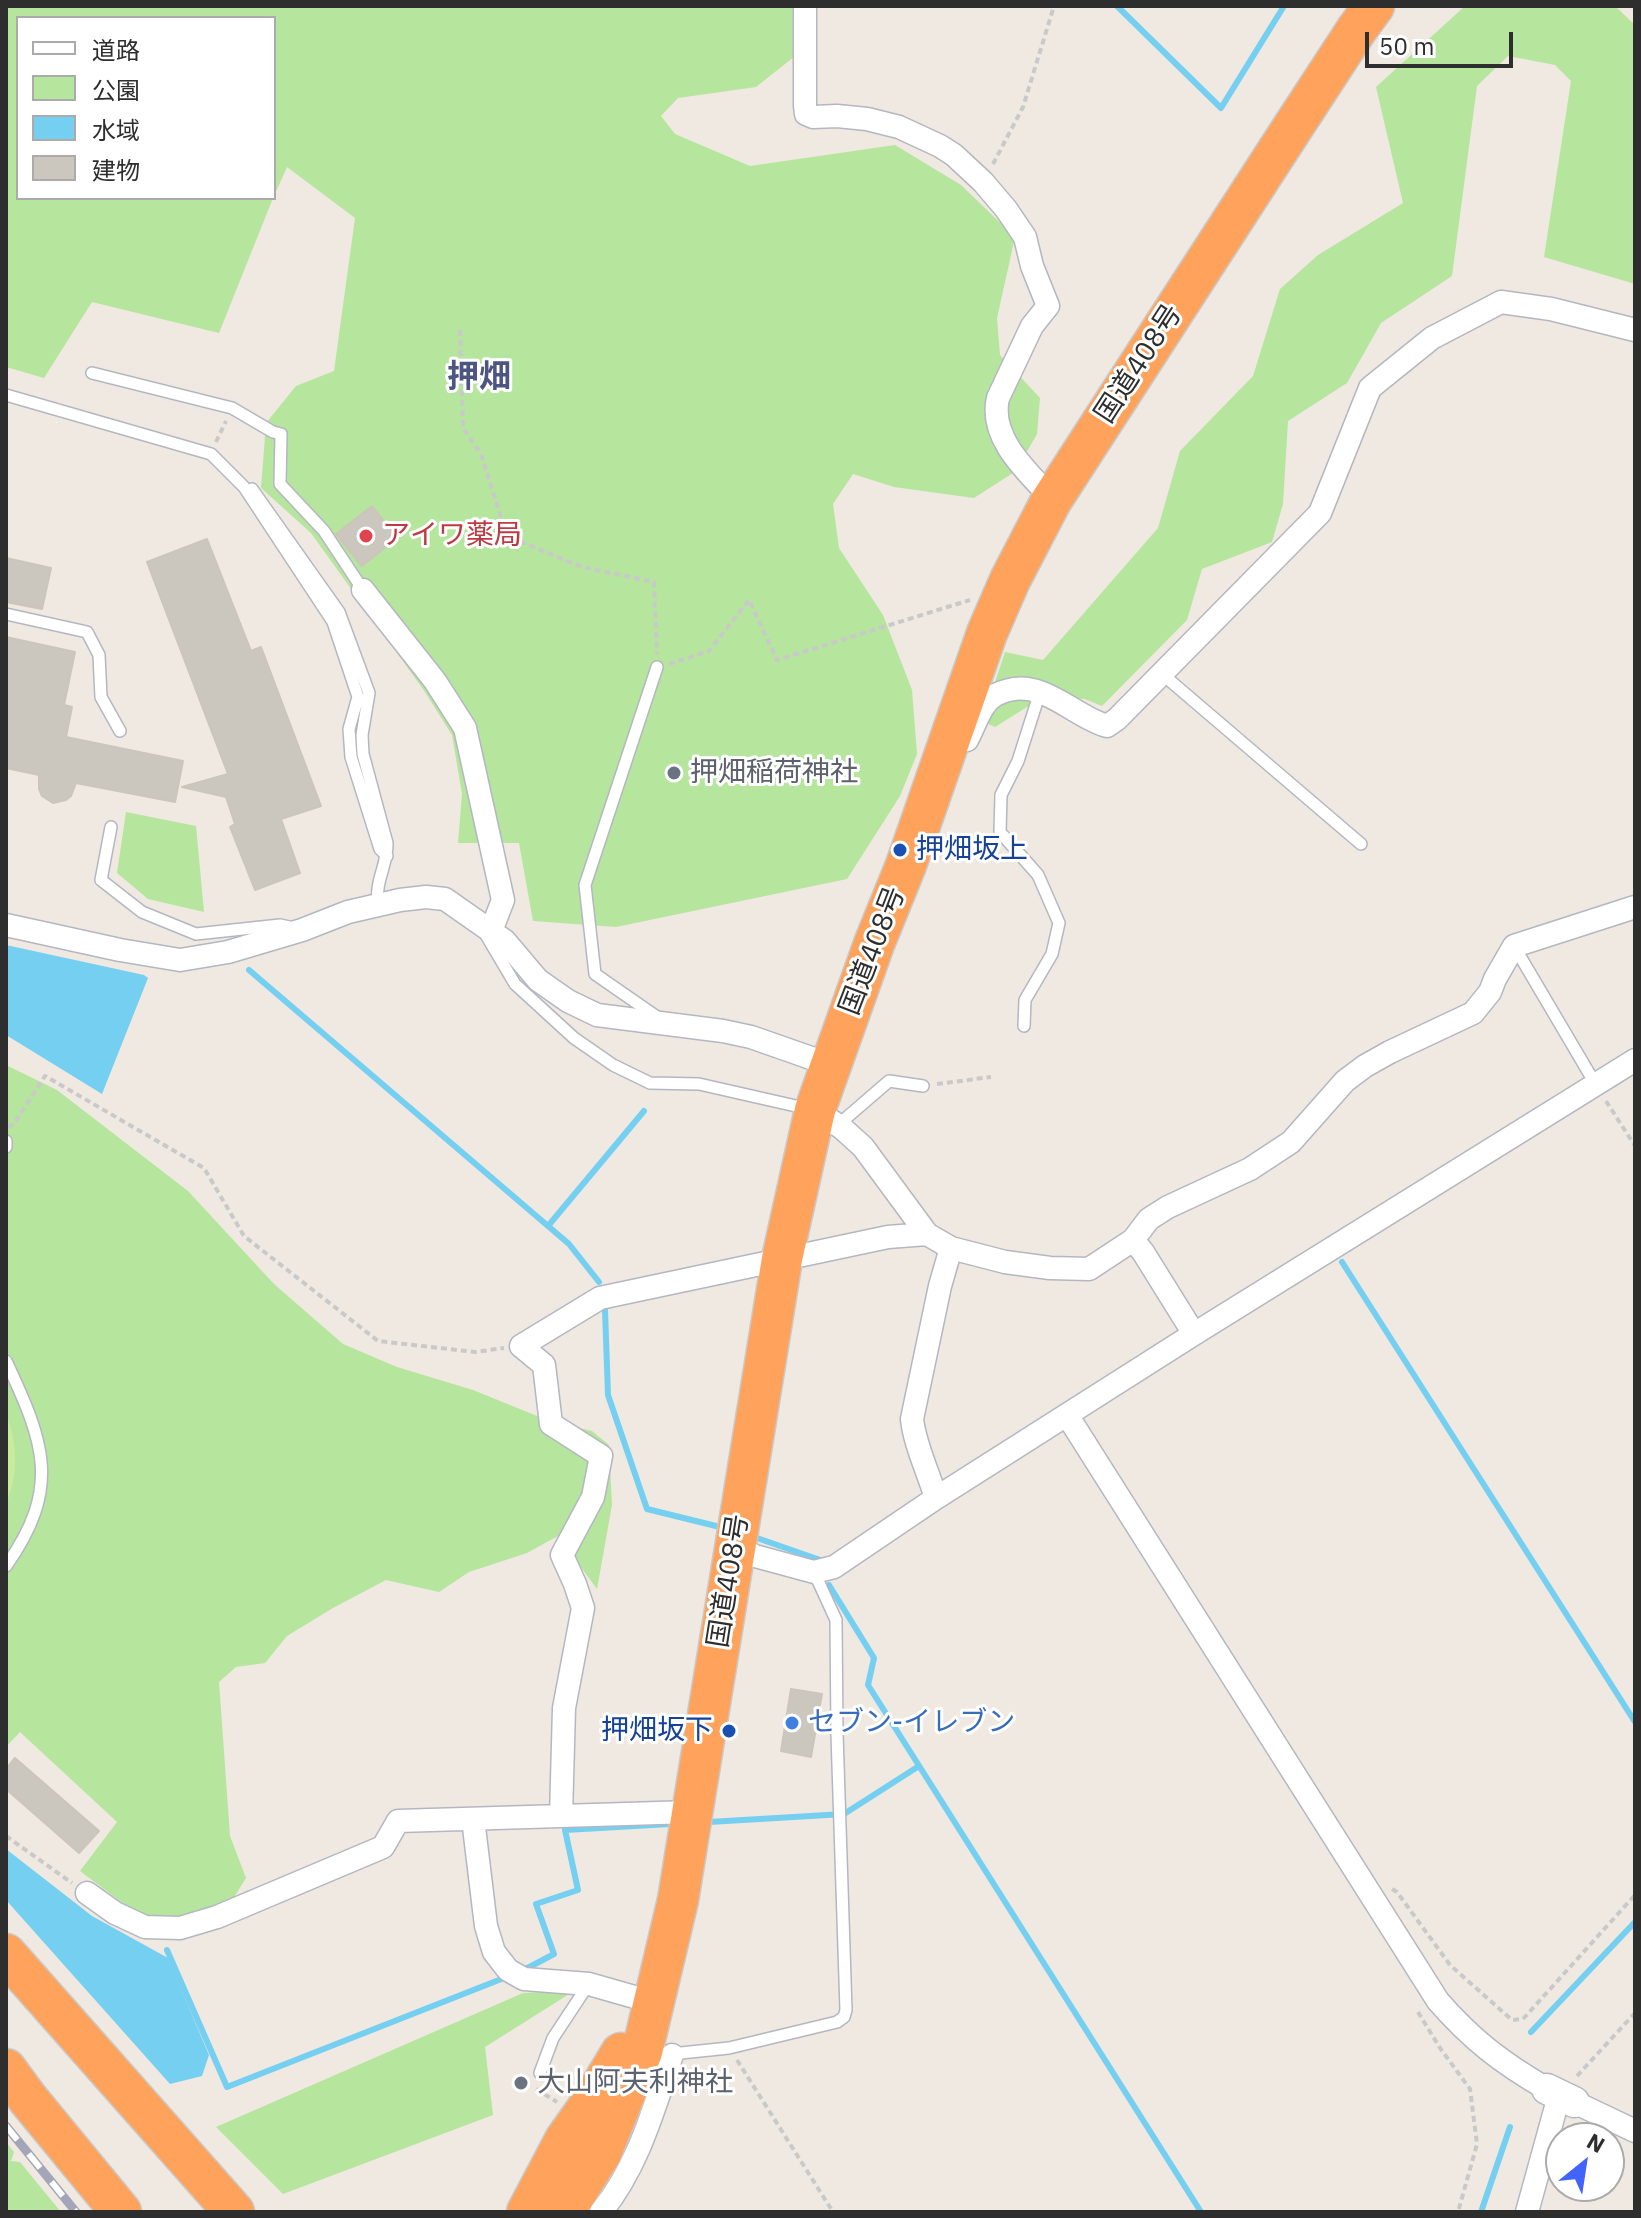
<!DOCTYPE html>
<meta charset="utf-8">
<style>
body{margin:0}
#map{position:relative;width:1641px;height:2218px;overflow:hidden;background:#efe9e1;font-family:"IBM Plex Sans","Noto Sans JP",sans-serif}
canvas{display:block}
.frame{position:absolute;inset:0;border:8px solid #2e2e2e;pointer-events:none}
.legend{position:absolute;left:16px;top:16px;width:260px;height:184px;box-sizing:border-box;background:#fff;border:2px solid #ababab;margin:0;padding:10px 14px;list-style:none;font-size:24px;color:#2e2e2e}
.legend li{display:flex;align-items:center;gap:16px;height:40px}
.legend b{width:40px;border:2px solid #ababab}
.north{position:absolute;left:1545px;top:2122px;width:80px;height:80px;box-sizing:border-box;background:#fff;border:2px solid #ababab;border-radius:50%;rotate:30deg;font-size:22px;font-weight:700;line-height:32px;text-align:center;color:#2e2e2e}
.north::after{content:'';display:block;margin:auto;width:28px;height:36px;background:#4264fb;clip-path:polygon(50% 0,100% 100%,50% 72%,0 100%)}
.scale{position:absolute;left:1365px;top:32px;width:148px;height:36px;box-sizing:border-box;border:4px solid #2e2e2e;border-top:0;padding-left:10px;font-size:24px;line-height:28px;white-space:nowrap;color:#2e2e2e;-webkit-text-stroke:6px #fff;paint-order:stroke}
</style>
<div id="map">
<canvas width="1641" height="2218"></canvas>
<div class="frame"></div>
<ul class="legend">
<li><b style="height:10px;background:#fff"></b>道路</li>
<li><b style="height:22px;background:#b6e59e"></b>公園</li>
<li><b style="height:22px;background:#75cff0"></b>水域</li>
<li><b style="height:22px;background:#cbc7bf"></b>建物</li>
</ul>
<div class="north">N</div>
<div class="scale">50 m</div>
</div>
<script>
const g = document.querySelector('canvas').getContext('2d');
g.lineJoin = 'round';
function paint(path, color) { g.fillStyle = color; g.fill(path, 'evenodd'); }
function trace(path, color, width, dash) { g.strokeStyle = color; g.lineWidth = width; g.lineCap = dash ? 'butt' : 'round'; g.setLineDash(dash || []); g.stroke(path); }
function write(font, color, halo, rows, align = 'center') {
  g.font = font + ' "IBM Plex Sans","Noto Sans JP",sans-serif'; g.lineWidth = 6; g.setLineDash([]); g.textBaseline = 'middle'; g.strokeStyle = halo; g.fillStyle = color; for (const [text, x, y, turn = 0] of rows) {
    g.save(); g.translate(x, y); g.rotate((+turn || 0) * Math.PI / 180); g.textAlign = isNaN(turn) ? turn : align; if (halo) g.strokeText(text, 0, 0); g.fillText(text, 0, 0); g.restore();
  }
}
paint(new Path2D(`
 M6,6H798L814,41L756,87L678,98L661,116L675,134L750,166L895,145L961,185L1015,237L997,318L1000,355L1040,398L1037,434L1016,471L974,498L894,487L853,474L833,504L839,548L883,615L912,690L917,754L900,796L847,879L616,927L533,921L519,843H458L462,794L452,735L425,692L311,533L261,488L266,423L296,386L334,371L355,218L287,167L274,196V18H18V198H273L219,333L92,302L44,378L6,367Z
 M1465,6H1615L1635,25V284L1544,257L1571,81L1555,65L1508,56L1477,86L1452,276L1381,323L1347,383L1288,421L1283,504L1272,542L1202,569L1187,620L1102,706L1085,699L1043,697L995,727L982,721L1005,652L1043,660L1158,528L1180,451L1253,376L1280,289L1318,255L1403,203L1376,87Z
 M126,812L196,826L204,912L148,899L117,873Z
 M6,1065L57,1090L188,1191L274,1284L343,1344L397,1367L473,1390L547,1420L592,1431L609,1445L612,1505L597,1589L558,1536L527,1553L469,1572L439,1592L386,1580L333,1608L287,1636L265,1663L236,1667L219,1682L230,1836L246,1878L231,1902L166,1922L140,1916L80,1871L117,1822L20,1732L6,1747Z
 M574,1991L485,2047L493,2115L283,2194L216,2127L523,1993Z
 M6,2142L14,2152L11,2161L20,2162L61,2212H6Z`), '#b6e59e');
paint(new Path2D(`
 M6,1414C18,1444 18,1474 6,1504Z`), '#c9ec9a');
paint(new Path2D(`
 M6,945L144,975L148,978L102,1094L6,1035Z
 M6,1849L92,1916L168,1958L209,2055L202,2076L170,2084L6,1900Z`), '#75cff0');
trace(new Path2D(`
 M1117,6L1221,108L1284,6
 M249,970L569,1244L599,1282
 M548,1226L644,1111
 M1342,1262L1635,1722
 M605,1310L608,1395L647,1509L720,1527
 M757,1538L823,1561
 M829,1585L874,1658L868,1685L1201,2212
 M709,1822L844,1814L919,1766
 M167,1950L227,2087L509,1976
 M520,1972L554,1954L536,1904L578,1890L565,1830L670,1824
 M1531,2032L1635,1922
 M1481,2212L1510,2127`), '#75cff0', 6);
const building = new Path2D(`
 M372,506L397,538L362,566L336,534Z
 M207,539L251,651L261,647L321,806L281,819L300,873L255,890L230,827L235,824L226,797L182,787L228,774L147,562Z
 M6,558L51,568L42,609L6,602Z
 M6,637L75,652L64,705L72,707L66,737L183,761L175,802L76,783L71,796L66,800L53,803L42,796L39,789V775L6,768Z
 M791,1689L822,1694L811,1757L781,1751Z
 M15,1758L99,1831L79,1853L6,1789V1769Z`);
paint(building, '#cbc7bf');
trace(building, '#cbc5ba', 2);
const lane = new Path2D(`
 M92,373L232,408L273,432L281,434L280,484L324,531L363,590
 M6,395L211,454L244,487L333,622L358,697L349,729L351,757L380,849L387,856
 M252,489L339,612L369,693L362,735L363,754L387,843C388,865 373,884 379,905
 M6,614L87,632L99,655L101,697L120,731
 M1161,673L1361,844
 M111,827L101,880L142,912L196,934L280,925L294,928
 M486,935L515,984L574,1038L613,1065L650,1083L699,1084L809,1109
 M1514,946L1596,1085
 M657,1017L595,974L585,885L657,667
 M1024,1026L1025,1000L1052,954L1059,923L1038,875L1000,832L1001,795L1018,761L1040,692
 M838,1125L889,1081L923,1086
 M6,1141V1147
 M6,1361C44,1442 62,1487 6,1566
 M671,2054L729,2048L837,2022L844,2017L846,2010L837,1734L836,1620L814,1572
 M540,2073L553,2038L588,1985`);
const street = new Path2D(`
 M805,6V106L806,114L813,117L837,116L867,119L899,127L940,146L954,155L983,182L1006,209L1025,237L1032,266L1048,306L1032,326L998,398C989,436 1024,469 1048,494L1051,501
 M363,590L435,681L465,728L503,900L491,931
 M967,740C973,729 977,716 984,706C990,696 998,693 1009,690C1045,681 1075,717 1107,726L1117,719L1320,513L1370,388L1432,338L1501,302L1551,309L1635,330
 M6,925L120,950L180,960L228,952L302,930L348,912L400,900L426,897L445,899L505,941L538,980L568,1001L597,1015L723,1031L751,1037L831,1065
 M815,1110L842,1128L863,1147L927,1234
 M1133,1240L1143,1252L1194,1334
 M1067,1415L1438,2001C1472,2040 1502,2063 1547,2089
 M936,1498C928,1471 915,1446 912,1419L940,1286L951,1248
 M734,1545L755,1556L814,1572L834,1567L936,1498L1194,1334L1635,1060
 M561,1816L564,1708L583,1608L575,1584L562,1555L593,1497L601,1456L551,1424L544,1365L521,1346L600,1298L888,1237L927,1234L951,1248L1005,1262L1050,1268L1089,1269L1133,1240L1149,1219L1168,1207L1250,1169L1291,1142L1345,1081L1365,1066L1390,1052L1473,1013L1490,992L1495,979L1514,946L1635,907
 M473,1819L486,1926L494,1952L508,1970L524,1979L589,1984L652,2002
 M87,1893L115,1913L145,1927L180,1928L217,1917L383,1847L398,1821L691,1812
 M1574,2102L1635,2131
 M601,2212C638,2167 654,2108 672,2055
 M1527,2212L1559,2096`);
const secondary = new Path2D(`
 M1547,2089L1574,2102`);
const highway = new Path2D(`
 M6,1954L234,2212
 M6,2069L28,2099L121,2212
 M527,2212L565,2140L589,2106L621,2053
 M564,2212L601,2153L642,2052L678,1900L782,1259L815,1110L874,944L906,865L987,633L1010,580L1051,501L1293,127L1357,29L1374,6`);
trace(lane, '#b4b7c1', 14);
trace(street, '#b4b7c1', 25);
trace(secondary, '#b4b7c1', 33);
trace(highway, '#c9c9c9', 43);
trace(new Path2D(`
 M993,164L1023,107L1054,6
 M460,330L463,428L481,454L507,536L582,567L654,582L657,654
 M216,442L226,421
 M669,664L709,651L749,600L777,660L970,600
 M937,1084L991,1077
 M1606,1101L1635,1146
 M8,1127L14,1124L45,1076L204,1168L244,1236L378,1341L475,1352L504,1348
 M6,1836L72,1883
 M1392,1889L1397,1892L1450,1965L1512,2020L1523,2019L1635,1895
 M1418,2012L1440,2048L1470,2089L1477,2144L1458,2212
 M737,2060L833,2212
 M1577,2076L1635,2013
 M536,2089L557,2102`), '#c9c9c9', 4, [6, 4]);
trace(lane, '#fff', 11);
trace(street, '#fff', 22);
trace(secondary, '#fff', 30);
trace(highway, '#ffa35c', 40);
const rail = new Path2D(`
 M6,2126L76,2212`);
trace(rail, '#a3a6b8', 9);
trace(rail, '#fff', 6, [18]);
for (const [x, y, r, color] of [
 [366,536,8,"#e0444e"],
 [674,773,8,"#6b7280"],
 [900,850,8,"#1a4fb4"],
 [792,1723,8,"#3f7fe0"],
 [729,1731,8,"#1a4fb4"],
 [521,2083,8,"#6b7280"]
]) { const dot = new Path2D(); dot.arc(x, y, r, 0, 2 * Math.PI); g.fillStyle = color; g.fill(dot); trace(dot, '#fff', 3); }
write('28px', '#2e2e2e', '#fff', [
 ["国道408号",1139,364,-57],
 ["国道408号",873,951,-69],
 ["国道408号",729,1581,-81]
]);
write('28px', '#be3a42', '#fff', [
 ["アイワ薬局",382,536]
], 'left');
write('28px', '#5b616d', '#fff', [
 ["押畑稲荷神社",690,773],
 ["大山阿夫利神社",537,2083]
], 'left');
write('28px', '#164399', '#fff', [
 ["押畑坂上",916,850],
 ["押畑坂下",713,1731,"right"]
], 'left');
write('28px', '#366cbe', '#fff', [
 ["セブン-イレブン",808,1723]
], 'left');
write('bold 32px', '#4d5680', '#fff', [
 ["押畑",479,378]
]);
</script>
